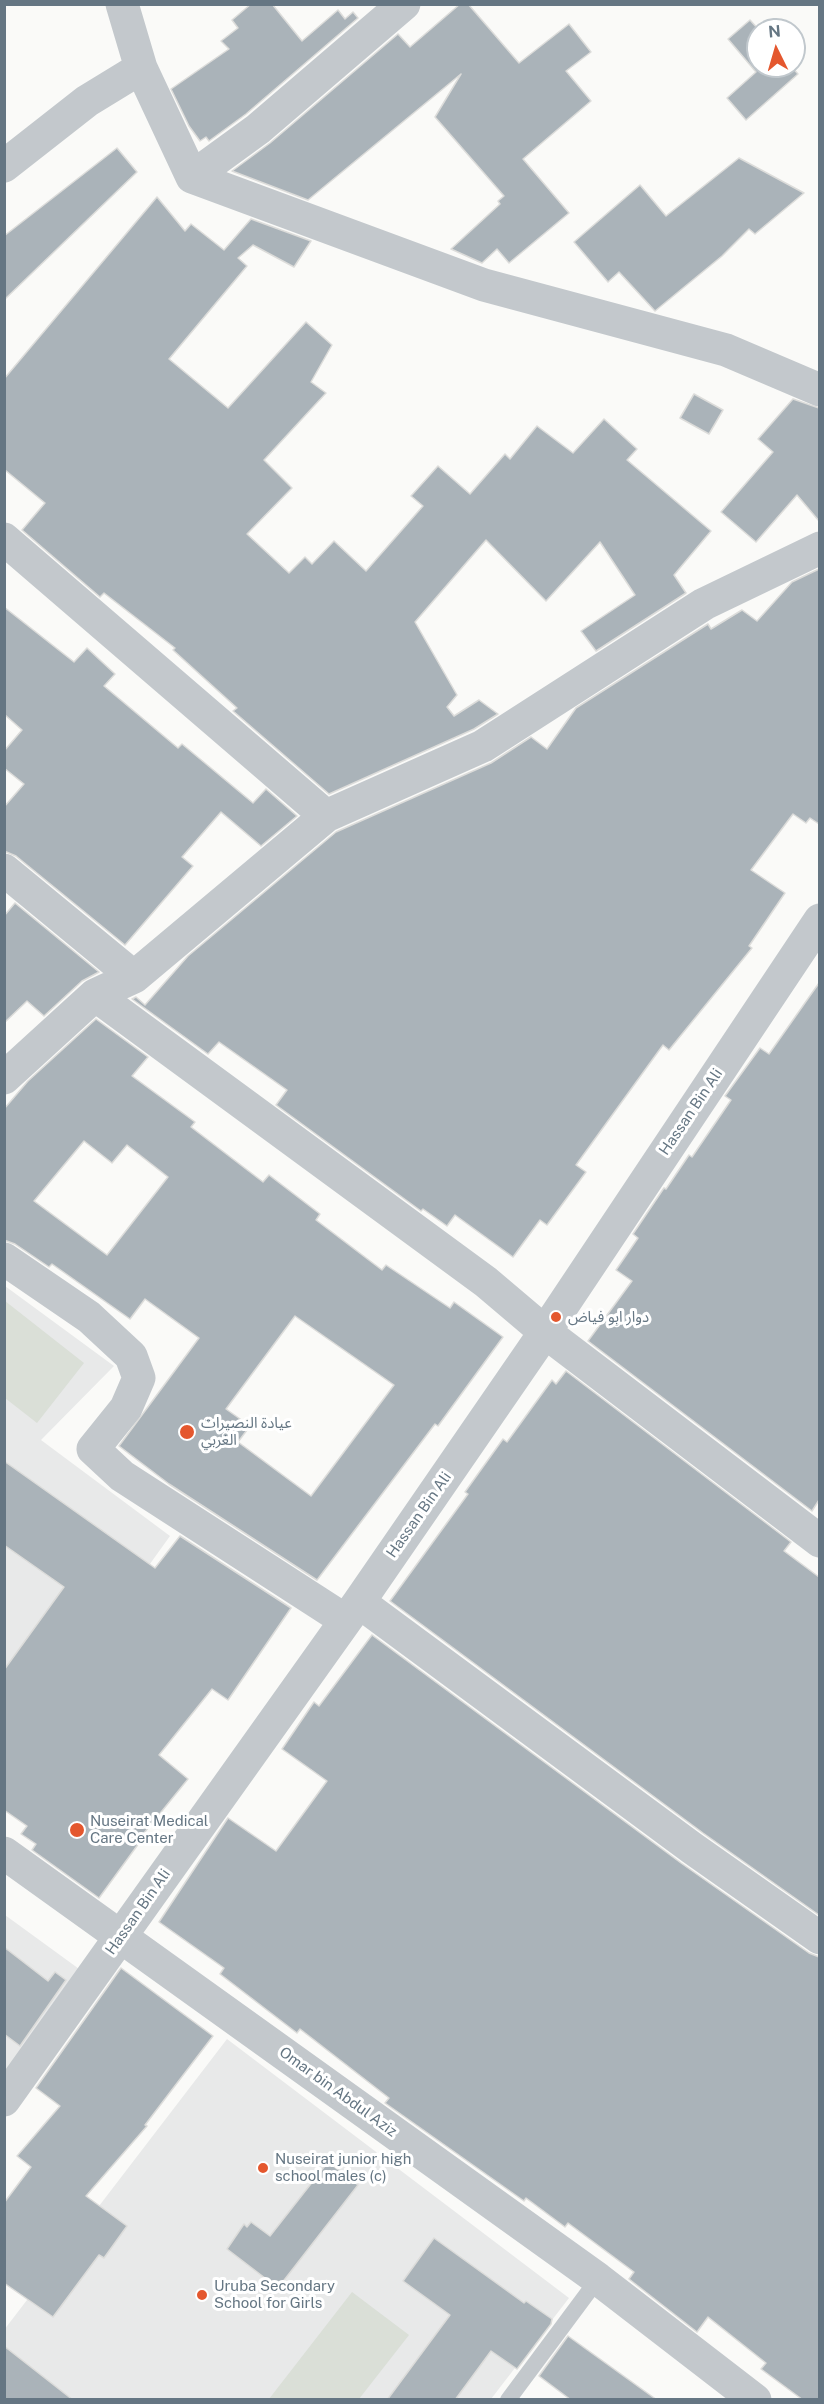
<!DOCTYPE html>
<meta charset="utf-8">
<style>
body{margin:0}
#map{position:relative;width:824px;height:2404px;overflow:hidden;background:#fafaf8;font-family:"Public Sans",sans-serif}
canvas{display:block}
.frame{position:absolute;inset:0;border:6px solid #657683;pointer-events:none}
.north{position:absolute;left:746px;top:18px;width:60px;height:60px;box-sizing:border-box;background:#fff;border:2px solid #c1c8cd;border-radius:50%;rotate:355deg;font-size:16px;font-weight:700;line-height:24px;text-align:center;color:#657683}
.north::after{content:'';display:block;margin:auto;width:21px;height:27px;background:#e4572e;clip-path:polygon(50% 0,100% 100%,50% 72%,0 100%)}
</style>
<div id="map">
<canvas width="824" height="2404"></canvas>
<div class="frame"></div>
<div class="north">N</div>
</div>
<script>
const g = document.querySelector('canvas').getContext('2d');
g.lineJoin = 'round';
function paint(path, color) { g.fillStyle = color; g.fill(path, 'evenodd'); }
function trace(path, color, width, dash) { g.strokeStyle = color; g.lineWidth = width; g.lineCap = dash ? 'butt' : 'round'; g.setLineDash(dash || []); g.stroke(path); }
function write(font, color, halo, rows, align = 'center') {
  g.font = font + ' "Public Sans","Noto Sans Arabic",sans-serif'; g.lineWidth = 6; g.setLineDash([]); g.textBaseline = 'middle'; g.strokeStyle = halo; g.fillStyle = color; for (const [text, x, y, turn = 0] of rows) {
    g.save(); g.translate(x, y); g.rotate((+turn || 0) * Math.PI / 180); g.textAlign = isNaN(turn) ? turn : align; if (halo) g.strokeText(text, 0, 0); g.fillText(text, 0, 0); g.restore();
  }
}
paint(new Path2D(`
 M5,1286L114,1366L41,1440L170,1536L5,1766Z
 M5,1915L86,1974L5,2089Z
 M227,2039L569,2298L491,2399H5L4,2330Z`), '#e8e9e9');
paint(new Path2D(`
 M5,1301L84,1363L37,1423L5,1398Z
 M352,2292L409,2335L359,2399H269Z`), '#dadfd7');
const building = new Path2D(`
 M251,4H272L302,41L338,10L345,19L353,12L358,18L246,114L209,141L206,137L200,141L189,126L171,89L229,49L221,41L238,28L232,20Z
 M460,4H468L519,63L569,24L591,52L566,71L591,101L523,159L569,213L509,263L497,249L482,263L451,249L500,204L498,201L504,196L435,117L461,74L308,200L232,171L270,143L398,34L410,47Z
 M750,20L759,30L758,66H791L798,74L746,120L727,98L756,72L728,39Z
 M117,148L137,172L4,300V236Z
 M739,158L804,193L755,234L749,229L722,256L655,311L619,272L608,282L574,242L640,185L666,216Z
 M157,197L185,231L191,224L224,250L251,219L311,241L294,267L253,245L238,258L247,266L169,359L228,408L306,322L332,345L311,382L326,393L264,460L292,488L247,534L289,573L305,557L312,564L334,541L366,571L423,506L411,496L438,466L470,494L505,454L510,459L537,426L573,453L604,419L637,449L627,460L711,531L674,575L686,593L596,651L581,631L635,595L600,542L546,601L486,540L415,622L457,695L447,707L454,716L479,700L498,714L474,729L329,794L233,711L237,708L173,650L175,648L104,593L100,597L22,530L45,503L5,470L4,379Z
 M694,394L723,410L709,434L680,418Z
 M793,399L819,408V521L797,495L756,542L721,512L773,452L758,439Z
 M819,569V824L810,818L806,823L793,814L751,870L785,893L749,946L752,948L669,1050L663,1045L576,1165L586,1172L547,1225L540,1220L513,1257L455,1215L447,1226L423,1209L421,1211L276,1105L287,1090L219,1042L208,1054L132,999L136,997L145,1005L188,956L336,832L491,763L531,737L547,749L576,708L708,624L711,629L742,610L757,621L792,582Z
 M4,607L74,662L87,648L115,674L104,686L178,748L182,744L253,803L266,789L297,816L261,846L221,812L182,857L193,866L125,945L16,856L4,851V807L24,784L4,768V751L22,730L4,714Z
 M15,903L99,972L82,981L44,1016L27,1001L4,1023V916Z
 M819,983V1500L812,1511L588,1341L632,1281L616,1270L638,1238L633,1234L664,1188L666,1189L689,1155L692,1157L731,1100L725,1096L760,1048L769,1054Z
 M96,1019L148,1057L132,1076L195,1122L191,1127L263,1182L269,1175L320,1214L316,1220L382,1270L386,1265L450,1308L454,1302L503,1337L438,1426L435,1424L317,1580L169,1484L119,1446L199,1338L145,1299L130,1319L52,1264L49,1267L15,1244L4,1240V1109L28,1081ZM84,1141L112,1163L127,1145L168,1177L107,1255L34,1201ZM295,1316L394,1385L311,1496L238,1442L250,1426L226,1409Z
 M566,1371L791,1542L784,1551L819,1577V1915L703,1833L390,1601L468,1494L465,1492L503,1439L507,1442L552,1380L556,1384Z
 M4,1461L155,1568L180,1536L291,1608L228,1700L212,1689L159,1755L188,1779L140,1838L142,1839L99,1898L32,1850L36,1844L21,1834L27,1826L4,1810V1670L64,1587L4,1545Z
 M372,1635L681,1863L809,1953L819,1957V2400H803L761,2369L766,2363L708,2317L697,2332L629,2279L634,2272L568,2223L565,2227L526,2198L524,2201L385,2103L389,2098L300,2029L297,2033L220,1974L224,1968L159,1922L228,1818L276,1851L327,1781L282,1749L314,1702L319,1706Z
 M4,1947L48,1981L55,1972L66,1980L20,2046L4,2034Z
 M121,1968L213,2036L145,2125L147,2126L86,2196L127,2226L104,2258L99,2255L53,2317L4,2283V2203L31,2167L17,2156L60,2106L36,2088Z
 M328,2162L358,2185L278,2288L227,2249L244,2224L247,2227L251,2222L270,2236Z
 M434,2238L524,2303L526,2301L552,2319L551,2324L517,2369L491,2351L455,2400H387L450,2315L403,2281Z
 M568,2336L657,2400H571L539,2376Z
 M4,2346L73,2400H4Z`);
paint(building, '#aab3b9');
trace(building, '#dcdcda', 1.5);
trace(new Path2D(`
 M508,2400L598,2279`), '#c3c8cc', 16);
trace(new Path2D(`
 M122,4L141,68L192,177L484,285L726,350L820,390
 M4,166L87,101L141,68
 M192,177L258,129L404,4
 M4,539L326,816
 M4,870L134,977
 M95,995L486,1282L545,1332L820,1541
 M4,1078L95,995L134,977L326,816L483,746L704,604L820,548
 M4,1259L89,1317L131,1356L139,1378L126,1408L93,1449L122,1476L345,1620
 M359,1602L692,1848L820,1938
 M4,1853L598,2279L755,2400
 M4,2100L359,1602L545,1332L820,920`), '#c3c8cc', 33);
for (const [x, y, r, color] of [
 [556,1317,6,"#e4572e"],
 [187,1432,8,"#e4572e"],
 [77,1830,8,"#e4572e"],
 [263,2168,6,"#e4572e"],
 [202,2295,6,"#e4572e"]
]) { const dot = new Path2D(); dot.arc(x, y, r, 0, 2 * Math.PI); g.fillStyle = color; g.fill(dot); trace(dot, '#fff', 2); }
write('15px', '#657683', '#fff', [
 ["Hassan Bin Ali",691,1112,-56],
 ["Hassan Bin Ali",419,1515,-55],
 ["Hassan Bin Ali",138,1912,-55],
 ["Omar bin Abdul Aziz",338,2092,36]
]);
write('15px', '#657683', '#fff', [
 ["دوار ابو فياض",568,1317],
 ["عيادة النصيرات",201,1423],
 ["الغربي",201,1440],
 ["Nuseirat Medical",90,1821],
 ["Care Center",90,1838],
 ["Nuseirat junior high",275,2159],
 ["school males (c)",275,2176],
 ["Uruba Secondary",214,2286],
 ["School for Girls",214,2303]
], 'left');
</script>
